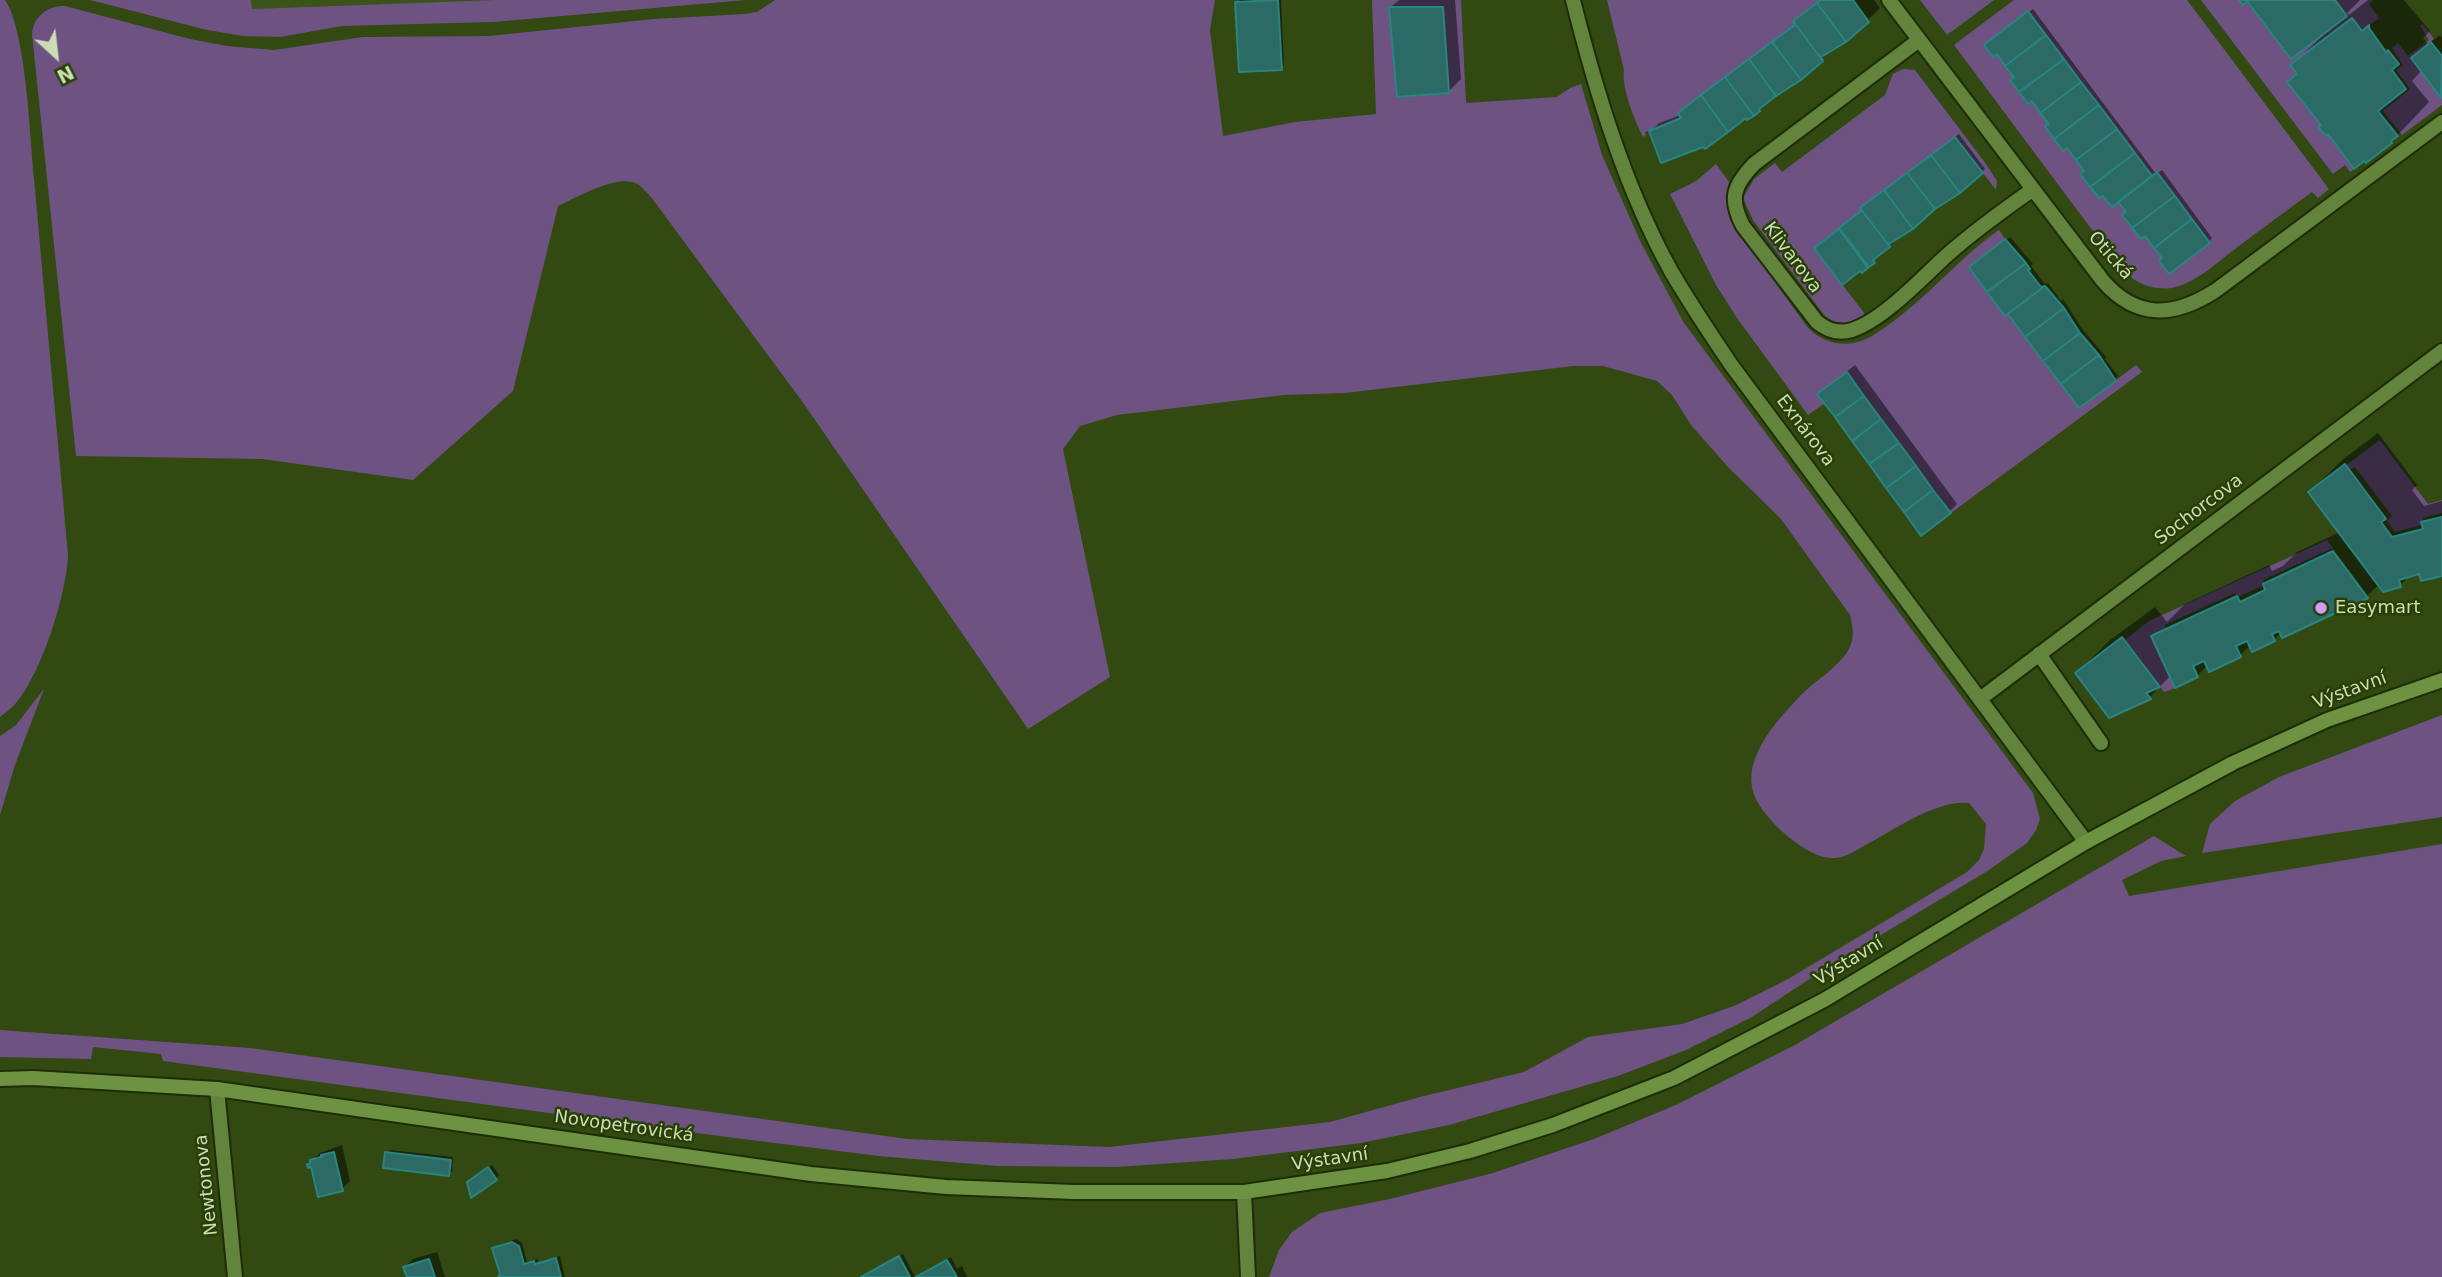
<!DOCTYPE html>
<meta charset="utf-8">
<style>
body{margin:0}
#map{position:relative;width:2442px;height:1277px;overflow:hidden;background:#324912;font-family:"DejaVu Sans",sans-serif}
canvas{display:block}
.north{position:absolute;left:21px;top:21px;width:70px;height:70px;-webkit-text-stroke:5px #283f05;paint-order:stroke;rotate:153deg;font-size:19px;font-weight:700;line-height:28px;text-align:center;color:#cadcb8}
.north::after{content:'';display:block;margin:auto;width:24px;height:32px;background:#cadcb8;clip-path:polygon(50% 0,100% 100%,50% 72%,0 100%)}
</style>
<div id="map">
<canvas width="2442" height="1277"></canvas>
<div class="north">N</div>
</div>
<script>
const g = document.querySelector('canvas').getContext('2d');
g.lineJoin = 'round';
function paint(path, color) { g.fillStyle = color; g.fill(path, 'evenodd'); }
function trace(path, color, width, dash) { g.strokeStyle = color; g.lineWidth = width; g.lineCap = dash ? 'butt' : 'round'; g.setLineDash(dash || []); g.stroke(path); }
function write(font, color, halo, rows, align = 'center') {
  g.font = font + ' "DejaVu Sans",sans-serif'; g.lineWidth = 5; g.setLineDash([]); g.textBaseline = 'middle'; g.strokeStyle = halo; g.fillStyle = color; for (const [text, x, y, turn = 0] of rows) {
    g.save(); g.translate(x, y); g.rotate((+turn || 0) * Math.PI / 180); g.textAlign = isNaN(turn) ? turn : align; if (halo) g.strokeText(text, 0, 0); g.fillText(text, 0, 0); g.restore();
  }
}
paint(new Path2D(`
 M251,0H495L252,9Z`), '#395416');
paint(new Path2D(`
 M0,0H5C26,30 30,137 34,178C45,304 57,430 68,556C66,595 42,672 16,703C12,708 5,713 0,717Z
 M90,0H251L252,9L495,0H746L493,22L342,26L280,37L243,36L207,30Z
 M775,0H1215L1210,30L1223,136L1295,122L1376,114L1372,0H1461L1466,103L1557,97L1570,88L1581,84L1602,155L1641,243L1684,323L2033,793L2040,819L2036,830L2027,843L1989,870L1826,968L1752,1017L1686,1050L1618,1076L1449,1125L1361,1143L1233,1159L1116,1167L998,1166L878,1156L727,1137L163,1061L161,1054L93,1047L91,1059L0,1057V1030L250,1048L907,1139L1109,1147L1330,1122L1420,1097L1524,1072L1588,1037L1682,1024L1734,1006L1788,979L1967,872L1979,860L1984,849L1986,824L1969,803C1936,799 1891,832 1862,847C1854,852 1842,859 1832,858C1816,858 1797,844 1785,834C1772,822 1755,805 1752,787C1746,753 1780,717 1801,695C1815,681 1837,668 1848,651C1855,638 1853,628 1850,615L1781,519L1728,467L1691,425L1672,395L1657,381L1603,366H1573L1345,393L1284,395L1117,415L1080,426L1063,449L1110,677L1028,729L804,404L651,197C647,193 643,188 639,185C620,172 578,197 558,206L513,391L413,480L262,459L76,456L32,34C33,17 48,5 65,6L190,39L227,46L274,50L363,37L489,36L654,19L745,14L757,12Z
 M1607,0H1821L1793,21L1795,25L1679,113L1681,118L1645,132L1646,135L1643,137C1635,121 1621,87 1624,70Z
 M1920,0H1994L1947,35Z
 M2014,0H2187L2329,189L2318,198L2312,192C2286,211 2260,230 2235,249C2216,263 2195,284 2171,288C2151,291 2131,281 2119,266L1954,45ZM2029,12L2152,176L2158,172L2210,243L2169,274L2159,262L2162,258L2145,236L2141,239L2122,215L2126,212L2118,202L2103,196L2098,198L2081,174L2084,171L2067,148L2063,151L2045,127L2049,124L2032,101L2028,104L2010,80L2014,77L1997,55L1993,57L1984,45Z
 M2201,0H2239L2243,5L2247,1L2291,59L2347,16L2335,0H2373L2369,4L2379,18L2362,31L2352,18L2290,65L2297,74L2288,82L2321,125L2319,127L2325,136L2328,134L2354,169L2350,172L2345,165L2333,174Z
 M2423,24L2434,39L2411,58L2442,97V105L2402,135L2383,111L2410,89L2396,70L2403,65L2392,48L2398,43L2408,56L2429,40L2420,26Z
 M1903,69L1915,70L1986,164L1997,181L1996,190L1955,137L1860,208L1861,211L1814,248L1865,314C1851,324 1838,327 1824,315L1753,220L1743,198L1754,179L1775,163L1782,172L1885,95L1893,74Z
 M1716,164L1729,182L1726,197L1730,220L1808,328C1821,341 1839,347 1858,342C1870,339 1881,330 1891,323C1930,295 1960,257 1999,230L2005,239L1969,268L2005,316L2008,314L2079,408L2136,365L2142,372L1951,513L1847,372L1818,393L1825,403L1808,415L1737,318L1716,285L1670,194L1696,181Z
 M2380,440L2428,504L2442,500V513L2423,518L2425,524L2395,532L2387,521L2392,516L2355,467L2348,471L2345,466Z
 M2327,540L2333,548L2263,580L2265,585L2238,597L2235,593L2165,625L2175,688L2164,692L2125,640L2149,621Z
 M44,689L15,765L0,815V736L16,725Z
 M2442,715V817L2202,853L2210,824L2235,801L2279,777Z
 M2154,836L2186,856L2161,861L2122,880L2129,896L2442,844V1277H1269L1279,1250L1292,1232L1320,1213L1390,1199L1493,1173L1594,1139L1678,1104L1793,1046Z`), '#6e5382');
paint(new Path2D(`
 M1240,0H1281L1284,65L1281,68L1236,3Z
 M1399,0H1455L1461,79L1448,92L1391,7Z
 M1820,0H1874L1880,8L1868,20L1823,54L1825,56L1795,82L1794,80L1759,109L1727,130L1651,131L1659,123L1681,115L1709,89L1798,24L1796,21Z
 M2249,0H2360L2347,13L2349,15L2368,0H2404L2430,31L2423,38L2428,44L2440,35L2442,38V95L2422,70L2412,81L2429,102L2391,142L2328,131L2298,73L2292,65L2322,36Z
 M2033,9L2156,174L2162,170L2212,238L2209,242L2165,258L2128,212L2086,170L1989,42Z
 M1959,134L1985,169L1892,239L1894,242L1862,271L1820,245L1863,211L1865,205Z
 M2010,237L2033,264L2031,266L2045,284L2048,283L2061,301L2063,299L2083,330L2106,357L2105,359L2118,376L2114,380L1975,264Z
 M1855,365L1957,504L1949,512L1819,394Z
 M2378,433L2417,485L2412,490L2424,506L2442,501V574L2421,572L2411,575L2400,585L2379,584L2367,596L2283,636L2281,632L2274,640L2251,645L2240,655L2210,670L2208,665L2197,676L2171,675L2150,697L2077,673L2109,641L2155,607L2167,622L2185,604L2269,565L2272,571L2283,566L2297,552L2340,532L2310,492L2342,460Z
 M342,1145L350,1181L342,1189L312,1161L320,1153Z
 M390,1150L453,1157L452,1171L448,1175L386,1153Z
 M492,1165L499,1175L496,1178L472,1179Z
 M516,1239L522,1243L527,1262L538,1259V1262L560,1256L565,1277H501L494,1248L498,1245Z
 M437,1252L445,1277H408L405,1267L413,1259Z
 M903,1254L915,1277H861Z
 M951,1257L957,1269L962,1266L967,1277H916Z`), '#0007');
const building = new Path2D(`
 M1278,0L1282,70L1239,72L1235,2Z
 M1821,0H1853L1869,22L1846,42L1817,3Z
 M2239,0H2335L2347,16L2291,59L2247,1L2243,5Z
 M1817,3L1846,42L1821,57L1823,61L1793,21Z
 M1389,7H1443L1449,93L1397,97Z
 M2028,11L2046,35L2005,66L1997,54L1993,57L1984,45Z
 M2352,18L2362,31L2369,25V28L2386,52L2388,50L2399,64L2392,70L2406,89L2378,111L2398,136L2391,141L2392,143L2366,163L2364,161L2354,169L2328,134L2326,136L2318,127L2321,125L2287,82L2297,74L2290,65Z
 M1793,21L1823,61L1801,80L1772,42L1795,25Z
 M2046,35L2064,59L2019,92L2010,80L2014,77L2005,66Z
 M1772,42L1801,80L1776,96L1749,59Z
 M2431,42L2442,56L2441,98L2411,58Z
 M1749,59L1776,96L1759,109L1760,111L1754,116L1725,77Z
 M2064,59L2081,82L2040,113L2032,101L2028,104L2019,92Z
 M1725,77L1754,116L1747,120L1746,118L1728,132L1701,95Z
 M2081,82L2099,105L2054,139L2045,126L2049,124L2040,113Z
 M1701,95L1728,132L1705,149L1703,147L1661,163L1649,131L1681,118L1678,113Z
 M2099,105L2117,129L2076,160L2067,148L2063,151L2054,139Z
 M2117,129L2135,153L2090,187L2080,174L2084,171L2076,160Z
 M1955,137L1983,173L1960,193L1931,155Z
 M2135,153L2152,176L2112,207L2103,196L2099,198L2090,187Z
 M1931,155L1960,193L1935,209L1907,173Z
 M2157,172L2175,196L2132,228L2122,215L2126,212L2118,202Z
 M1907,173L1935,209L1913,229L1884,190Z
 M1884,190L1913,229L1889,244L1890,247L1860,208Z
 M2175,196L2192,219L2154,248L2145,236L2141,239L2132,228Z
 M1860,208L1890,247L1873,260L1875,263L1869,267L1839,228L1861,211Z
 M2192,219L2210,243L2169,274L2159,261L2162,258L2154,248Z
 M1839,229L1868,268L1862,273L1860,271L1842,285L1814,248Z
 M2005,239L2026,263L1987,292L1969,267Z
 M2026,263L2030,269L2028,270L2041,287L2045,286L2005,316L1987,292Z
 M2045,286L2064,308L2025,337L2008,314L2005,316Z
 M2064,308L2080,333L2043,361L2025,337Z
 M2080,333L2099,355L2061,384L2043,361Z
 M2099,355L2116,381L2079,408L2061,384Z
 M1847,372L1864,396L1835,417L1817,394Z
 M1864,396L1881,419L1852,441L1835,417Z
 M1881,419L1899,443L1869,464L1852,441Z
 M1899,443L1916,466L1886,488L1869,464Z
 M2345,464L2386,519L2381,522L2392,537L2423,529L2421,522L2442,517V576L2421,581L2419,574L2399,580L2401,587L2383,592L2308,492Z
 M1916,466L1933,490L1904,512L1886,488Z
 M1933,490L1951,513L1921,536L1904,512Z
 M2333,551L2368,598L2282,638L2279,631L2272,634L2275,641L2252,652L2247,641L2236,646L2241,657L2209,672L2204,661L2193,666L2198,677L2175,688L2151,636L2237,596L2240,602L2265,590L2263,584Z
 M2122,637L2160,687L2146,693L2151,699L2109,718L2075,673Z
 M334,1152L343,1191L318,1197L311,1167L308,1168L307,1164H310V1160L321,1157V1155Z
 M385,1152L451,1160L449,1176L383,1168Z
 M488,1167L497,1180L471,1198L467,1182Z
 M512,1242L519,1246L524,1264L534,1261L535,1264L556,1258L561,1277H498L500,1274L492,1248Z
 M899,1256L910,1277H861Z
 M429,1259L435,1277H407L403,1267Z
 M947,1260L957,1277H916Z`);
paint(building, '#2c6a66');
trace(building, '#288580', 2);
const street = new Path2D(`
 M1573,0C1596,92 1625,188 1671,271C1690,304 1711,335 1732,366L2086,842
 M1889,0L2103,281C2137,320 2174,317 2215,291L2442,122
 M1919,40L1754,164C1733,186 1729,199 1743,226L1817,322C1828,331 1839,334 1852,330C1883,320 1922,278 1946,256C1973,232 2002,211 2032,190
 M2039,654L2101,743
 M1980,699L2442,351
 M217,1089L235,1277
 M1244,1192L1248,1277`);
const secondary = new Path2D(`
 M0,1079L33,1078L217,1089L811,1174L946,1187L1074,1192H1244L1387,1171L1470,1151L1553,1125L1674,1078L1824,1000L2086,842L2233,763L2327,720L2442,680`);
trace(street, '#1d2d07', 18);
trace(secondary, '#1d2d07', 18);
trace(street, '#63843d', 14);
trace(secondary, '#6d9241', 14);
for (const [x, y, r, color] of [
 [2321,608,7,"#d39cfc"]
]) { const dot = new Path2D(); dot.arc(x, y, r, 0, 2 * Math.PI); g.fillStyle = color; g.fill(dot); trace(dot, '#283f05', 2.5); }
write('18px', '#cadcb8', '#283f05', [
 ["Otická",2110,256,49],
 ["Klivarova",1792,258,53],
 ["Exnárova",1805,431,53],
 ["Sochorcova",2199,510,-37],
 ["Výstavní",2350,691,-20],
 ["Výstavní",1849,962,-31],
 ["Novopetrovická",624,1127,8],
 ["Výstavní",1330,1160,-8],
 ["Newtonova",207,1185,-96]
]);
write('18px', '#cadcb8', '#283f05', [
 ["Easymart",2335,608]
], 'left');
</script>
